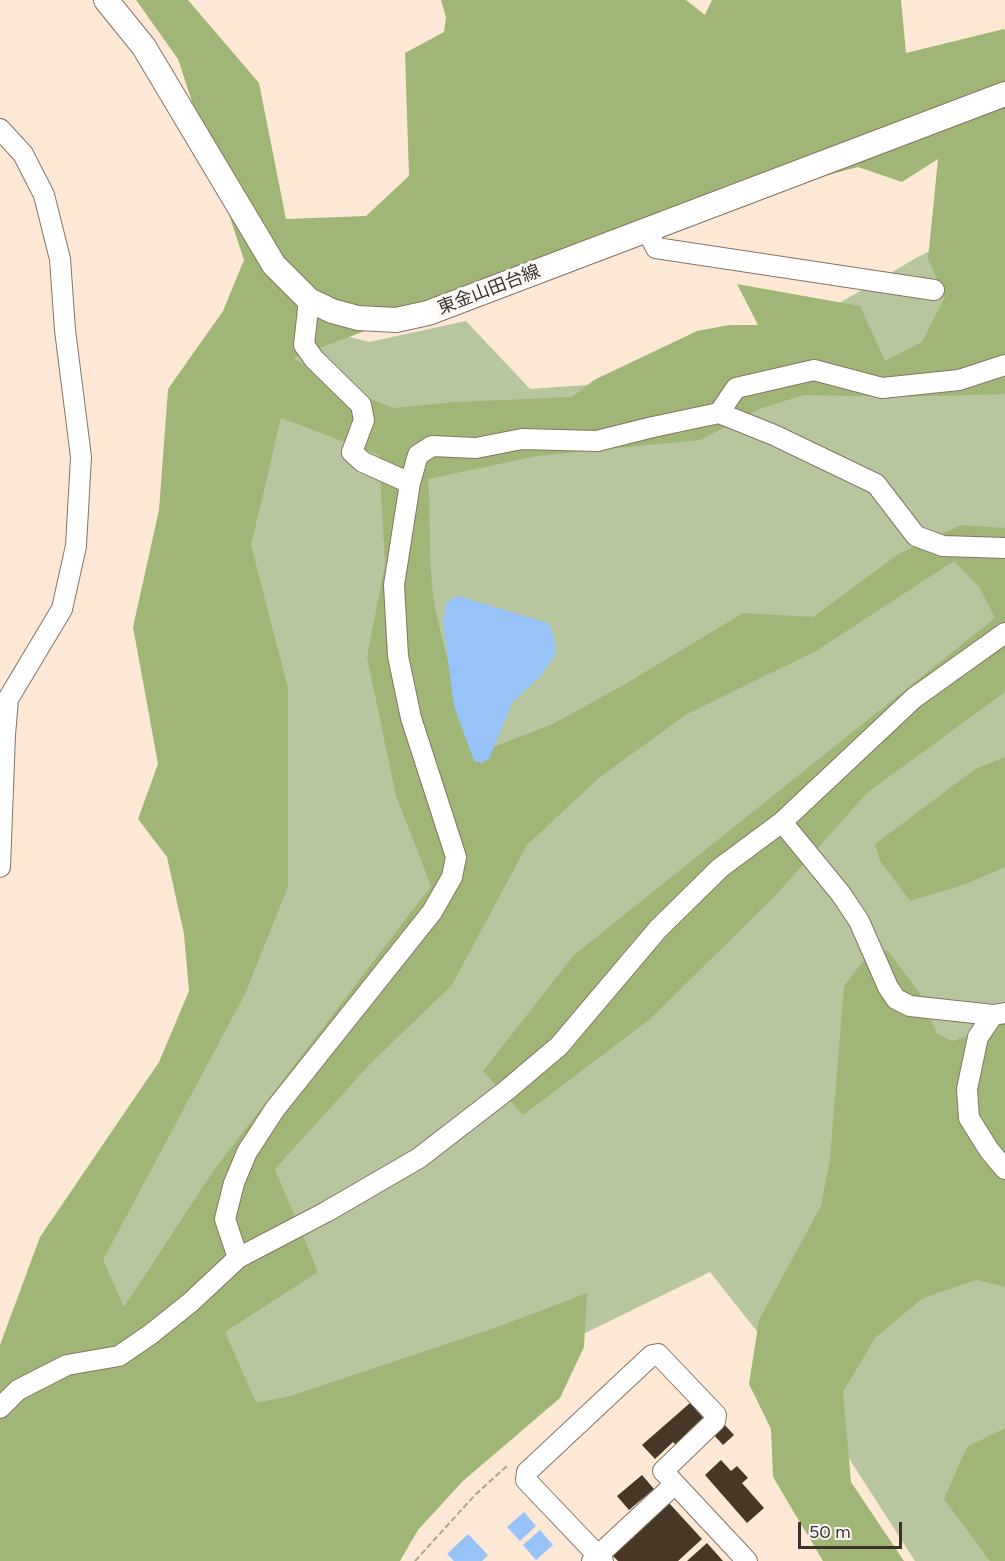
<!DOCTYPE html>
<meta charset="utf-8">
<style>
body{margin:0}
#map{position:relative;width:1005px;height:1561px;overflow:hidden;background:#fce8d5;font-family:Figtree,sans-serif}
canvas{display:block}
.scale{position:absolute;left:798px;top:1522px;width:104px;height:27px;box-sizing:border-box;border:3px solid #3a322b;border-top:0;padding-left:8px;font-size:18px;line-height:21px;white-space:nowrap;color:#3a322b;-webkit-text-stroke:4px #fcf8f5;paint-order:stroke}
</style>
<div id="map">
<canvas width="1005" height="1561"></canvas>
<div class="scale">50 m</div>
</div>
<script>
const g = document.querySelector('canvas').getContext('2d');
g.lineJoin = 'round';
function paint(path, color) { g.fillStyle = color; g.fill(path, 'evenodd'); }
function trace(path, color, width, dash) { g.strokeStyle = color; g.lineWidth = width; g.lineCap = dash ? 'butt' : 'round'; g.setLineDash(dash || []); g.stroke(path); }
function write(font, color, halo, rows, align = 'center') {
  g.font = font + ' Figtree,"Noto Sans JP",sans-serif'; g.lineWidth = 6; g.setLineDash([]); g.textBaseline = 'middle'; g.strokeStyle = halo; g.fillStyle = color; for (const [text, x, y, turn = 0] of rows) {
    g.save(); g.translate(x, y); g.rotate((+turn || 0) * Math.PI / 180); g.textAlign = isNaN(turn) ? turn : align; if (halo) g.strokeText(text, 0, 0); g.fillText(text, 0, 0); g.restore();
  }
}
paint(new Path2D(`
 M1005,213V1561H915L812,1401L710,1272L518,1366L307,1434L111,1328L94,1202L206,1017L227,698L263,314L369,342L466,321L530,389L613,383L807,322L916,258Z`), '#b8c69f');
paint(new Path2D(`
 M136,0H188L259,83L286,219L366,216L409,176L405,53L444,32L446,17L441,0H686L705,15L712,0H901L906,53L1004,29L1005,31V394L897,397L804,395L762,408L700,440L537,456L428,479C432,524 427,568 436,612C446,660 462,707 475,754L553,724L627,683L743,613L813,617L900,553L961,525L1005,528V692L867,793L773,898L649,1020L523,1115L483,1071L574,955L995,618L979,587L954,561L816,651L687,714L600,777L527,845L452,985L370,1064L275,1169L318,1272L225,1332L256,1403L290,1396L500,1326L587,1293L584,1347L560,1398L463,1481L418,1530L400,1561H0V1345L40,1237L159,1062L189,991L184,934L167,857L138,819L158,764L133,627L159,510L168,389L223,311L244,260L178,59ZM938,159L928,259L945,297L922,342L885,361L860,306L737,284L758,325H729L697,331L594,380L572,397L455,402L394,408L345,389L293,358L664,219L858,167L902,182ZM281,418L379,455L385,564L367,657L396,796L431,886L214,1170L124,1307L103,1260L245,994L288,887V688L251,545Z
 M1005,757V867L966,884L910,901L880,861L875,844L975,769Z
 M887,950L919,992L937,1034L953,1041L1005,1023V1287L976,1280L923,1298L875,1338L843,1392L851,1482L904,1561H823L773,1477L771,1429L749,1384L759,1320L821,1206L830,1159L844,986L865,959Z
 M1005,1428V1561H990L944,1499L967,1447Z`), '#a0b676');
paint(new Path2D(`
 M458,596L548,623L553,635L556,653L542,674L512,703L489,759L482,763L474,761L454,706L443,621L447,601Z
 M524,1512L536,1526L520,1541L507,1527Z
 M540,1530L553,1545L536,1560L523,1545Z
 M468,1534L488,1555L482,1561H454L447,1554Z`), '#97c3f8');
paint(new Path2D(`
 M690,1403L707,1422L679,1448L673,1442L655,1459L642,1445Z
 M723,1423L734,1435L723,1445L712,1433Z
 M721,1460L731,1471L737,1466L748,1478L742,1483L764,1508L747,1523L705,1475Z
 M642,1475L654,1489L629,1510L617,1496Z
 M669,1503L702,1539L678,1561H618L612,1555Z
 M707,1543L723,1561H687Z`), '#463727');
const minor = new Path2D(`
 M0,129L23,154L44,195L60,259L65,330L81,457L76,546L62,609L8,699L5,735L0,867
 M647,230L656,248L934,290
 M309,300L304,345L314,359L361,405L364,420L352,452L363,462L410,483
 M719,413L736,388L814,370L882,388L959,380L1005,365
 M782,822L841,894L859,921L888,987L896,999L910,1006L993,1015L1005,1013
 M993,1015L978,1037L967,1089L969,1118L989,1150L1005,1169
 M238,1258L225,1219L234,1183L247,1152L275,1109L432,912L452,877L456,857L411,718L398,656L394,585L410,483L418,455L432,446L476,448L522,439L597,441L653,427L719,413L774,435L876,484L916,536L943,546L1005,548
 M0,1408L18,1390L67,1365L119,1356L151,1334L191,1302L238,1258L326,1212L419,1158L507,1090L559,1046L658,929L720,868L782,822L914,698L1005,633
 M592,1561L675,1484
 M603,1561L526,1480L527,1472L652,1355L658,1354L716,1415L715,1421L663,1471L747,1561`);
const major = new Path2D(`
 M106,0L144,47L274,265L309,300L332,311L358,318L396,320L428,313L1005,94`);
trace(minor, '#867463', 22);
trace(major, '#867463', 26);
trace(new Path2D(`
 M415,1561L475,1495L508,1465`), '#b1a193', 2, [6, 3]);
trace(minor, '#fff', 20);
trace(major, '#fff', 24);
write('18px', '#3a322b', '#fcf8f5', [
 ["東金山田台線",489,290,-21]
]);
</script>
